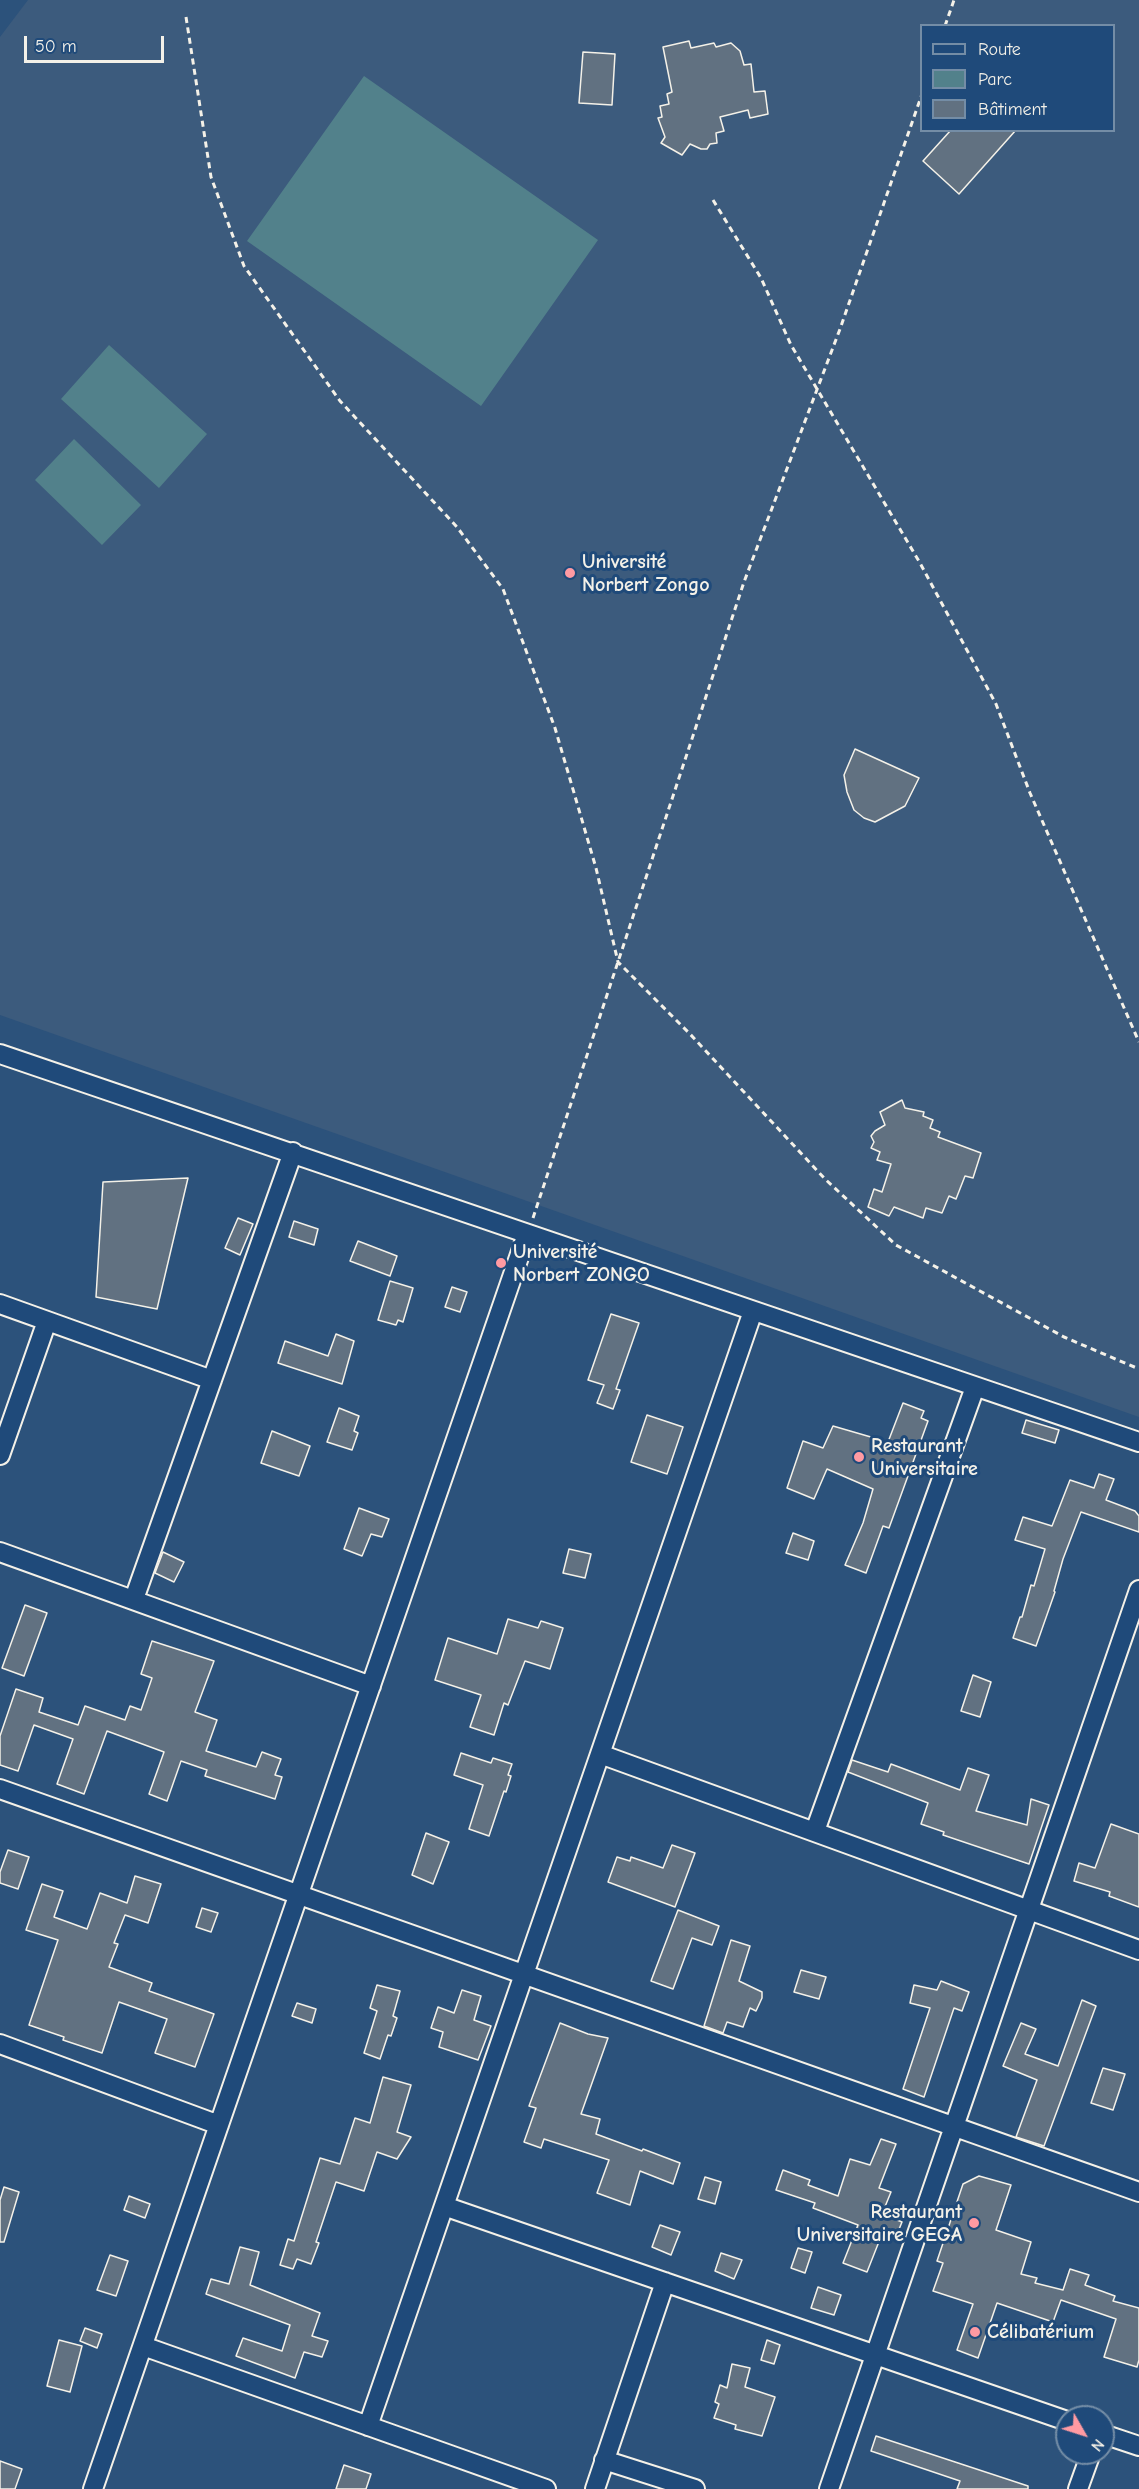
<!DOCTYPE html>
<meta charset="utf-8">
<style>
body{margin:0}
#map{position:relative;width:1139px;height:2489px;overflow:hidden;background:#2c527b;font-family:"Comic Neue",sans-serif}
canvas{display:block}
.legend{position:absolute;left:920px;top:24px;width:195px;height:108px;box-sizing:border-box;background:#1f4a7a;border:2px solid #748da6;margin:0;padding:8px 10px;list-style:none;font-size:18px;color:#f4f1e8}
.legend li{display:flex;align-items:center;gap:12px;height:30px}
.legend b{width:30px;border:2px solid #748da6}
.north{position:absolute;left:1055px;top:2405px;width:60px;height:60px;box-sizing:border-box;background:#1f4a7a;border:2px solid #748da6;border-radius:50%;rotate:129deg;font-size:16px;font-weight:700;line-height:24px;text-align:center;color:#f4f1e8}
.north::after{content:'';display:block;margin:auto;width:21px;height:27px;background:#ff9aa2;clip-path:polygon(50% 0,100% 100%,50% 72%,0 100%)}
.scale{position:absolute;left:24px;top:36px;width:140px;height:27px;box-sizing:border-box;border:3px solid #f4f1e8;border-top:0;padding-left:8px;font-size:18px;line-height:21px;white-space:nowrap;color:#f4f1e8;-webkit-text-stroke:4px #1f4a7a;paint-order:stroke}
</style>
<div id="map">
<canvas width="1139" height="2489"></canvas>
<ul class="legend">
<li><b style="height:8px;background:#1f4a7a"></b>Route</li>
<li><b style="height:16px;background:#52818b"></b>Parc</li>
<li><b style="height:16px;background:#617181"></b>Bâtiment</li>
</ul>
<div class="north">N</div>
<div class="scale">50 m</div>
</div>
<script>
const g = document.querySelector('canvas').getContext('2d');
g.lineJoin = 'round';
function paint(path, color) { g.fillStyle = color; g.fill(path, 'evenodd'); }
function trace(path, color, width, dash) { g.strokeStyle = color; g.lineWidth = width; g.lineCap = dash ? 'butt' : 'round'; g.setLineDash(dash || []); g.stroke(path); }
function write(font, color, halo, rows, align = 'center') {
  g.font = font + ' "Comic Neue",sans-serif'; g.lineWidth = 6; g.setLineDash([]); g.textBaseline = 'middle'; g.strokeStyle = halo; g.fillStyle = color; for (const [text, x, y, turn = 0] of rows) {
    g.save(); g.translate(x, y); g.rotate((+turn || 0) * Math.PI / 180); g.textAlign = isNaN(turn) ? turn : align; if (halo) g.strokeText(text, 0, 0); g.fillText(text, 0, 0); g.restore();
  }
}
paint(new Path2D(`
 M28,0H1139V1417L0,1015V37ZM922,26H1114V130H922Z`), '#3c5b7d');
paint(new Path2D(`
 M364,76L598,240L481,406L247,241Z
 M109,345L207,434L159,488L61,399Z
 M74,439L141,505L102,545L35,480Z`), '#52818b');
const building = new Path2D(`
 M689,41L691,48L714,43L716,47L731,43L740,51L744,65L751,64L754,92L765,91L768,114L750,118L748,110L720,117L724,131L716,133L717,143L710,144L707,149H701L690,144L682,155L661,143L665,137L658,118L662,117L660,106L669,104L667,94L672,92L663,47Z
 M583,52L615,54L612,105L579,103Z
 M951,130H1016L959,194L923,161Z
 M855,749L919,778L905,806L875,822L864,818L854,810L847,792L844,775Z
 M902,1100L905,1108L924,1112L923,1116L933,1120L930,1128L940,1132L938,1137L981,1153L973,1178L965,1176L956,1199L949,1196L942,1213L926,1208L923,1218L894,1207L889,1216L868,1207L874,1189L882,1192L891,1164L877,1160L880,1152L871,1148L874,1142L871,1136L875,1131L885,1125L880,1112Z
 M188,1178L157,1309L96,1297L103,1182Z
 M238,1218L253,1224L240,1255L225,1248Z
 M294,1221L318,1229L314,1245L289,1237Z
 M358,1241L397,1256L390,1276L350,1261Z
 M390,1281L413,1288L403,1322L398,1320L396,1325L378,1320Z
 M452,1287L467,1292L460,1312L445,1307Z
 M611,1314L639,1323L616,1389L620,1390L613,1409L597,1403L604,1385L588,1380Z
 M336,1334L354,1341L342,1384L278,1363L285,1341L328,1356Z
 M903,1403L924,1411L921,1418L928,1421L889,1528L883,1526L866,1573L845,1565L863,1523L873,1489L827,1469L814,1499L787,1488L803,1441L823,1448L833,1426L888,1442Z
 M339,1408L359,1416L354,1431L358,1433L352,1450L327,1442Z
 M647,1415L683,1427L667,1474L631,1462Z
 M1026,1420L1059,1430L1055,1443L1022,1433Z
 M272,1431L310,1446L299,1476L261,1463Z
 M1099,1474L1114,1479L1106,1500L1135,1511L1139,1516V1532L1081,1512L1063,1559L1054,1591L1055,1592L1036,1646L1013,1638L1020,1617H1022L1031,1585L1034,1586L1045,1549L1015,1540L1023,1517L1052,1526L1070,1480L1094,1488Z
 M359,1508L389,1519L382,1537L371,1534L362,1556L344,1549Z
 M793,1533L814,1541L808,1560L786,1553Z
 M569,1549L591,1554L585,1578L563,1573Z
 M163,1552L184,1562L174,1582L155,1573Z
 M25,1605L47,1613L24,1676L2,1668Z
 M508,1619L538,1628L541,1621L563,1628L550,1669L525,1661L508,1705L504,1703L494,1735L470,1727L481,1695L435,1680L448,1638L497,1654Z
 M152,1641L214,1661L195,1712L217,1720L206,1751L256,1767L262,1752L281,1759L275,1775L282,1777L275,1799L205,1776L207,1770L181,1761L167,1801L149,1794L164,1752L107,1731L84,1794L57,1784L73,1739L34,1725L18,1771L0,1765V1736L16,1689L43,1698L39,1712L78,1725L85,1706L125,1720L130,1706L141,1710L152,1678L141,1674Z
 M973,1675L991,1682L980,1717L961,1711Z
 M461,1753L491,1763L493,1758L512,1764L508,1775L511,1776L506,1792L504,1791L489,1836L469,1829L483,1785L454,1775Z
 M852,1760L888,1772L891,1764L960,1790L968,1768L989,1775L976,1811L1027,1825L1031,1799L1049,1805L1029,1864L943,1835L944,1832L921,1824L928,1803L848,1772Z
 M1111,1824L1139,1834V1907L1109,1896L1110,1892L1074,1881L1079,1863L1095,1868Z
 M426,1833L449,1842L433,1884L412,1875Z
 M672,1845L695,1853L675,1907L608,1882L617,1857L630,1861L631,1857L663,1868Z
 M8,1850L29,1857L18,1889L0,1883V1872Z
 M135,1876L161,1884L148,1923L125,1915L114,1943L118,1944L109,1967L152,1983L149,1991L214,2014L195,2067L155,2053L167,2019L119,2002L102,2053L63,2040L64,2037L29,2025L58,1940L26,1930L42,1884L63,1891L54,1917L87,1929L100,1893L127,1903Z
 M202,1908L218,1913L211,1932L196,1927Z
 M678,1910L719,1926L712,1945L692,1938L673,1989L651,1981Z
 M731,1940L750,1946L739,1981L762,1992V1998L756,2011L750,2008L743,2027L727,2022L723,2033L704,2026Z
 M801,1970L826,1977L819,1999L794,1992Z
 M941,1981L969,1992L962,2011L954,2008L924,2097L903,2089L930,2008L910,2003L914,1985L937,1990Z
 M377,1985L400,1991L393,2016L397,2018L391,2036L388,2035L380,2059L364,2053L377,2011L370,2008Z
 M462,1990L481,1996L474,2020L491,2026L478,2060L439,2047L443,2032L431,2028L438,2007L454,2013Z
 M1082,2000L1096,2006L1044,2146L1016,2137L1037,2080L1003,2066L1021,2023L1036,2029L1025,2054L1058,2066Z
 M297,2003L316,2009L312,2023L292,2016Z
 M560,2023L588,2034L608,2038L581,2114L600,2119L596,2134L642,2151L643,2149L680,2163L673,2184L640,2171L630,2205L597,2193L609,2160L544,2139L541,2148L524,2142L536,2108L529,2106Z
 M1103,2068L1125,2074L1113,2110L1091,2103Z
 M383,2077L411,2085L397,2132L411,2137L397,2159L377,2152L364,2191L336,2182L316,2242L319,2243L311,2264L297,2259L293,2269L280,2265L288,2239L294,2241L320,2158L340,2164L355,2118L370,2123Z
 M881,2139L896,2144L879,2188L891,2192L882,2214L902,2222L895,2239L882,2234L867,2272L843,2263L858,2225L813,2208L815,2203L776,2190L783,2170L810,2180L808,2185L838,2196L850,2159L870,2165Z
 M979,2176L1011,2185L996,2230L1031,2242L1021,2274L1037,2278L1035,2283L1063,2290L1070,2269L1089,2275L1085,2285L1115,2296L1113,2301L1139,2308V2360L1137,2367L1104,2357L1116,2319L1061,2300L1053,2322L997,2303L978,2358L957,2350L973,2304L933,2291L943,2263L937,2261L963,2184Z
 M705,2177L721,2182L715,2204L698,2199Z
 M4,2187L19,2192L4,2242H0V2200Z
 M129,2196L150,2204L145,2218L124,2210Z
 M660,2225L680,2232L671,2255L652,2247Z
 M240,2247L259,2252L250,2285L320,2313L312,2336L328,2341L322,2357L304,2352L295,2378L236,2356L243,2338L282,2351L290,2325L206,2294L211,2279L229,2284Z
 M798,2248L812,2252L805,2273L791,2268Z
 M721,2253L742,2260L734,2279L715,2271Z
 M110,2255L128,2261L116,2296L97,2290Z
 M818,2287L841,2295L834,2315L811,2308Z
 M85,2328L102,2334L97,2348L80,2341Z
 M59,2340L82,2346L70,2392L47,2386Z
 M767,2340L780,2345L774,2364L761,2360Z
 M732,2364L750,2368L745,2387L775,2397L762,2436L735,2429L736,2425L714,2418L719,2404L715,2402L720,2385L727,2388Z
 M876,2436L1028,2486V2489H957L960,2481L871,2451Z
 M0,2461L22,2469L15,2489H0Z
 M344,2465L371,2474L366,2489H336Z`);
paint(building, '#617181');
trace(building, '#f4f1e8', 1.5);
const street = new Path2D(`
 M0,1054L1139,1442
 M0,1304L212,1380
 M0,1455L47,1321
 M0,1552L371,1686
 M134,1599L293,1152
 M600,1754L1139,1950
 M0,1789L1139,2192
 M815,1831L975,1387
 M0,2044L219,2125
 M444,2206L1067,2421
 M143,2346L546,2489
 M368,2426L753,1311
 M1103,2434L1139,2446
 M604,2460L695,2489
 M93,2489L527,1234
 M595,2489L665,2282
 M829,2489L1139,1590
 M1078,2489L1091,2453`);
trace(street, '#f4f1e8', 22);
trace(new Path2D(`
 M186,17L211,177L244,266L340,401L457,527L503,589L555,728L596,868L618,962L690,1034L825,1179L896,1245L1064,1337L1139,1369
 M945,26L954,0
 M713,200L761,278L791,345L920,563L996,704L1030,793L1139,1042
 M533,1218L744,582L840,329L922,94`), '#f4f1e8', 3, [6, 4.5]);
trace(street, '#1f4a7a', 18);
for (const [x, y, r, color] of [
 [570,573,6,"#ff9aa2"],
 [501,1263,6,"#ff9aa2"],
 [859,1457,6,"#ff9aa2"],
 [974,2223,6,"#ff9aa2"],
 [975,2332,6,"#ff9aa2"]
]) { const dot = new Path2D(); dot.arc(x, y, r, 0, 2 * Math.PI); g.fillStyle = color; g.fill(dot); trace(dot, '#1f4a7a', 2); }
write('bold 20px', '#f4f1e8', '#1f4a7a', [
 ["Université",582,562],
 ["Norbert Zongo",582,585],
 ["Université",513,1252],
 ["Norbert ZONGO",513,1275],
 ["Restaurant",871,1446],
 ["Universitaire",871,1469],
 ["Restaurant",962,2212,"right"],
 ["Universitaire GEGA",962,2235,"right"],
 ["Célibatérium",987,2332]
], 'left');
</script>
